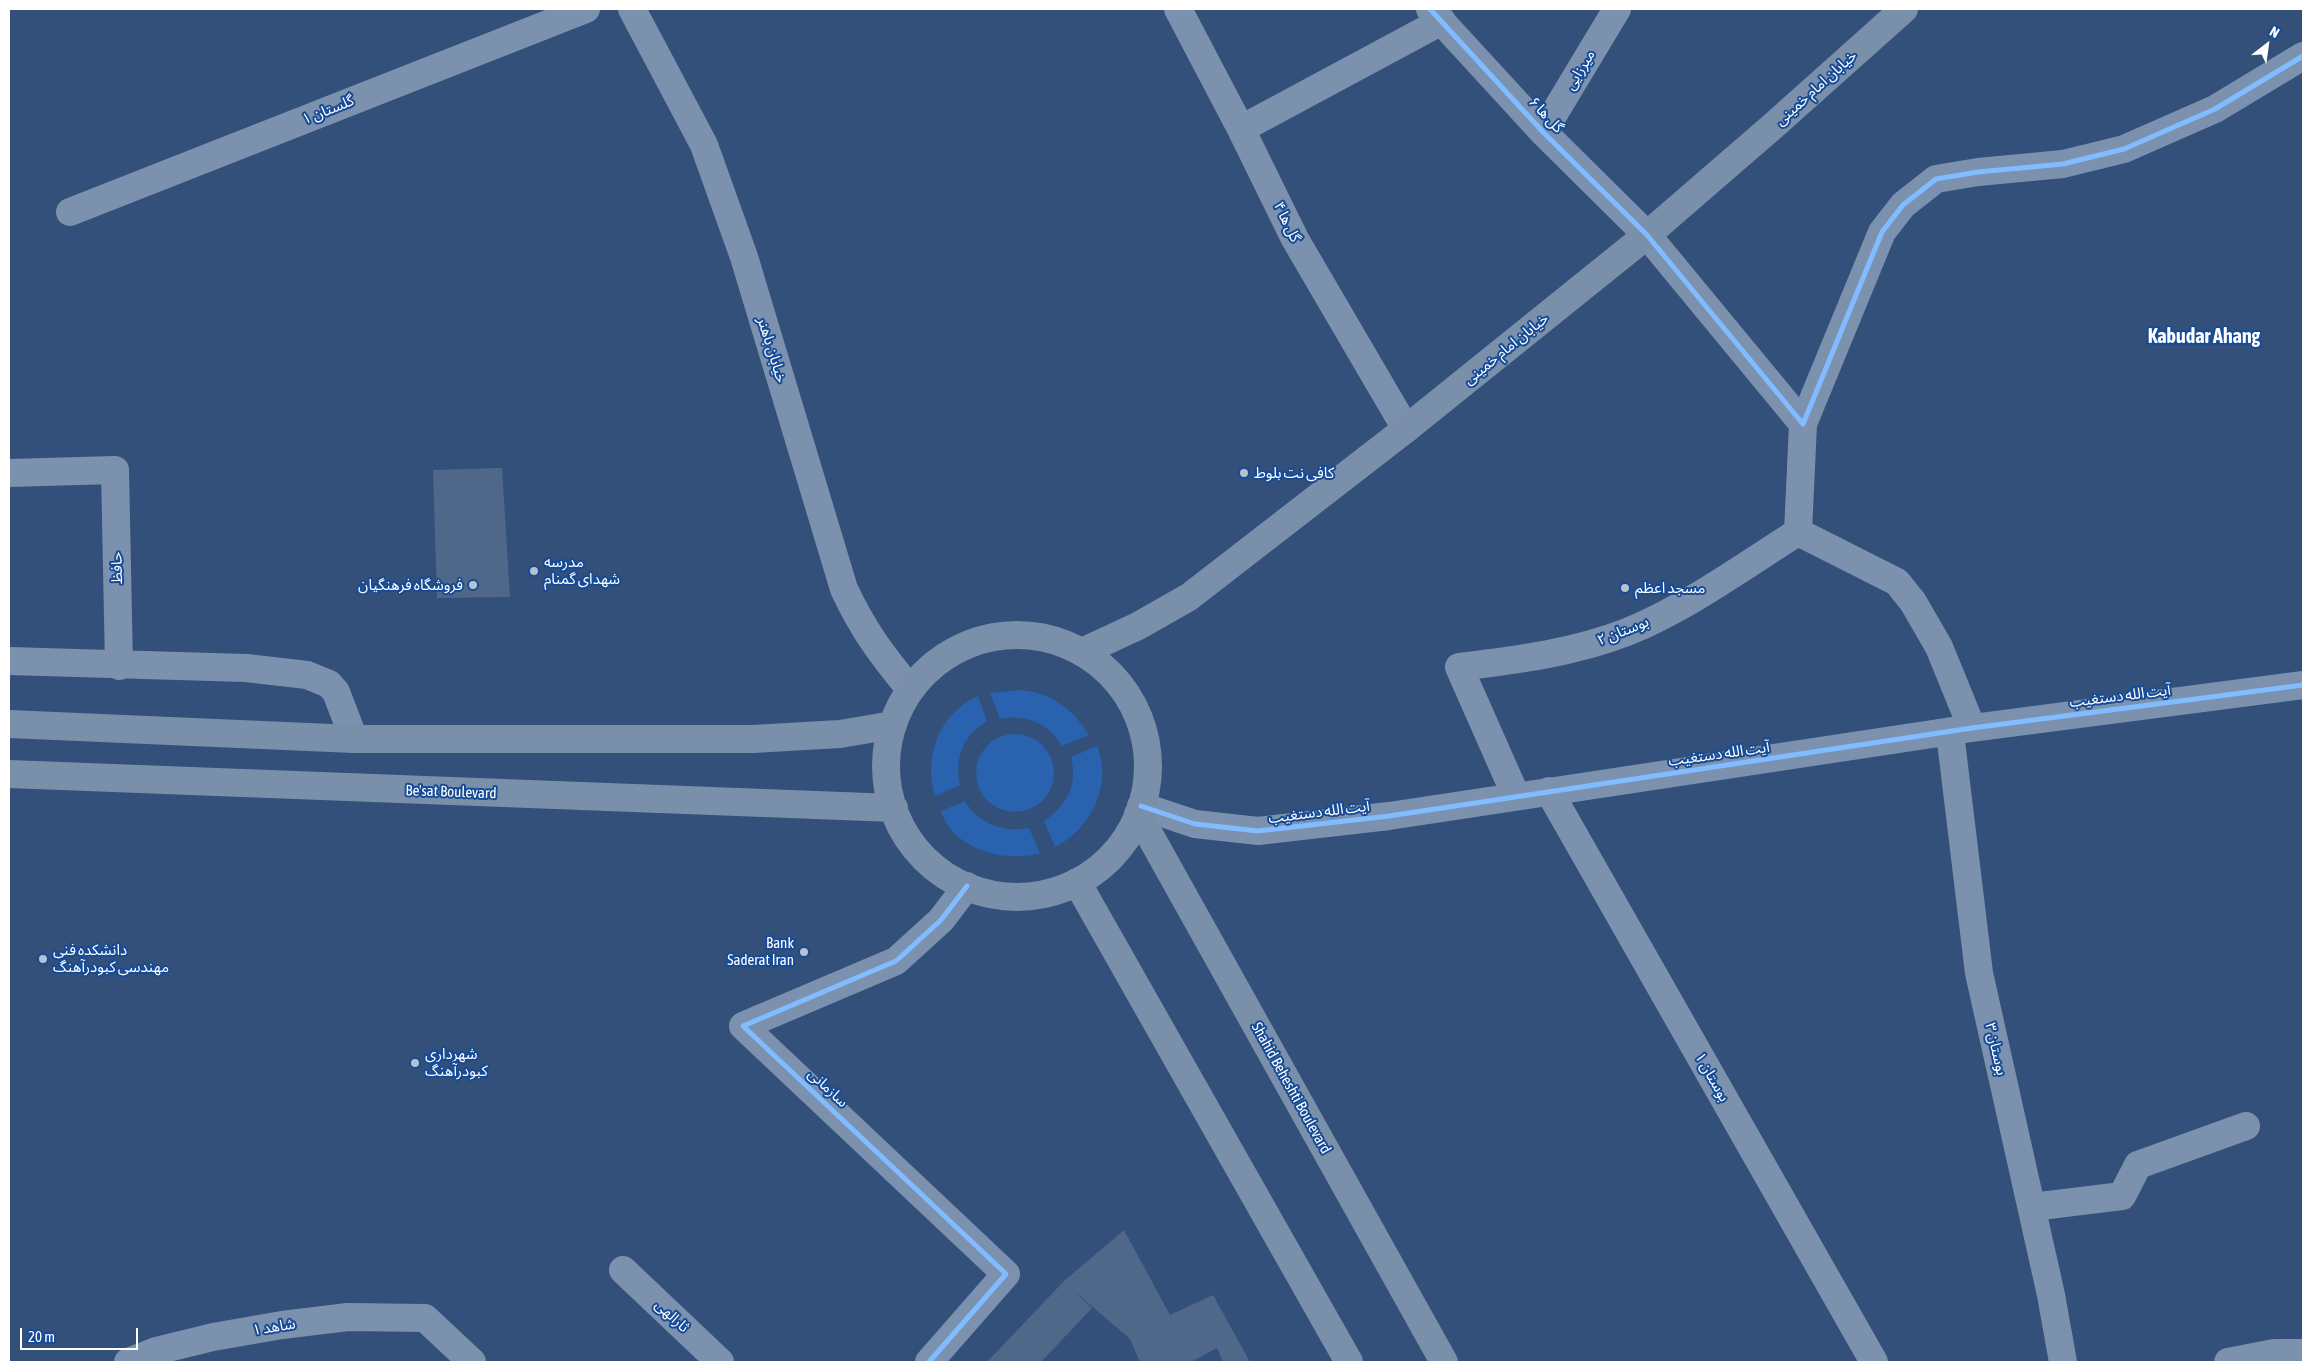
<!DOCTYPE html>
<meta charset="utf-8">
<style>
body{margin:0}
#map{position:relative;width:2312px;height:1371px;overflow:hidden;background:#32507a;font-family:"Asap Condensed",sans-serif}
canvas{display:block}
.frame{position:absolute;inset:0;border:10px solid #fff;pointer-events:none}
.north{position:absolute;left:2242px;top:20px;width:50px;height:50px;-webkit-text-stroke:4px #154b97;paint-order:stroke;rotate:30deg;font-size:14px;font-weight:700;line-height:20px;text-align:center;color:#fff}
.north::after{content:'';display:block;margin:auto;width:18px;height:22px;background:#fff;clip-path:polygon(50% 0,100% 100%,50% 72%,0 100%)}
.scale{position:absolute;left:20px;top:1328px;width:118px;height:22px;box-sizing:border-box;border:2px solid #fff;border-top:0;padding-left:6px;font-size:15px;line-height:18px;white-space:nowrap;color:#fff;-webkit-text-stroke:4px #154b97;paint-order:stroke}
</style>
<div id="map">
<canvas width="2312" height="1371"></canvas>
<div class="frame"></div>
<div class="north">N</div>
<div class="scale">20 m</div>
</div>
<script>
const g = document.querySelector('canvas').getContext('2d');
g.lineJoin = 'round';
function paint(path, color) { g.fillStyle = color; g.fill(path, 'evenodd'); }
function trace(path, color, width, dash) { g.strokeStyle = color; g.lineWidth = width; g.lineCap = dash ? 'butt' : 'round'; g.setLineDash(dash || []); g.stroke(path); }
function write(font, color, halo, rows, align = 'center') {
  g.font = font + ' "Asap Condensed","Noto Sans Arabic",sans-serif'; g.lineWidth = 4; g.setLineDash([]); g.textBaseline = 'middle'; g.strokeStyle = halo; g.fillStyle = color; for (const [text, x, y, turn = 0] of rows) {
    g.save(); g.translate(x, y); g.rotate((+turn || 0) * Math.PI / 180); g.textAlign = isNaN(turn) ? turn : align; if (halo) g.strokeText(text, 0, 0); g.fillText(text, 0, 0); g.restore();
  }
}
paint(new Path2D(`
 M1021,690C1052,693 1073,709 1089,735L1062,746C1050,724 1025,713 1000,719L990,693Z
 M978,696L987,721C963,735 954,759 960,785L935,796C923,756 939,714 978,696Z
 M976 773a39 39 0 1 1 78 0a39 39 0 1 1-78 0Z
 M1097,746C1113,784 1091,830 1055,847L1044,821C1067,806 1078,784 1071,757Z
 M965,801C979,824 1003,833 1029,828L1040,853C1005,863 953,850 941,811Z`), '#2962ae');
paint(new Path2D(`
 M502,468L510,597L437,598L433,470Z
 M1124,1230L1170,1315L1213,1295L1250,1362H1223L1217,1348L1191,1362H1140L1130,1339L1072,1289L1092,1308L1041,1362H987L1064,1281Z`), '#4f6889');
trace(new Path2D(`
 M632,9L704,145L744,257L844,589C863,630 882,655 910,689
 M1178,9L1241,129L1295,239L1406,429
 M1430,9L1543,132L1647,235L1803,424L1882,232L1903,205L1936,179L1978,172L2063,164L2124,149L2215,109L2303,56
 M1241,129L1442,21
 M1543,132L1617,9
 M70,212L586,9
 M9,473L115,470L119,666
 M1798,532L1897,582L1913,602L1939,647L1972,728
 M9,661L246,668L307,675L329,684L336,692L354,739
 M1950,733L1979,973L2051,1295L2063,1362
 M1549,791L1874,1362
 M1516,796L1459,667C1517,660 1573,653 1627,632C1685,609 1744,566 1798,532L1803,424
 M1141,806L1195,824L1258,831L1389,816L1972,728L2303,685
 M2032,1207L2122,1196L2138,1165L2246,1126
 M623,1270L720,1362
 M128,1362L156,1351L213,1337L282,1325L348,1317L425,1318L472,1362
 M929,1362L1006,1274L743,1026L896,961L941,920L967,886
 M2228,1362L2274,1353H2303`), '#7c91ad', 28);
trace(new Path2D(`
 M886 766a131 131 0 1 1 262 0a131 131 0 1 1-262 0Z
 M1082,652L1138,626L1189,597L1406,429L1647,235L1773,126L1904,9
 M9,724L354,739H753L840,734L893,725
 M9,774L894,808
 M1138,814L1444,1362
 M1077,882L1349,1362`), '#7a8faa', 28);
trace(new Path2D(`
 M1430,9L1543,132L1647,235L1803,424L1882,232L1903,205L1936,179L1978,172L2063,164L2124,149L2215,109L2303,56
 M1141,806L1195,824L1258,831L1389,816L1972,728L2303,685
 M929,1362L1006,1274L743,1026L896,961L941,920L967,886`), '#80bcff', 5);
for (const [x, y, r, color] of [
 [1244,473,5,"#b7c2d0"],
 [534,571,5,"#b7c2d0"],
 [473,585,5,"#b7c2d0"],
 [1625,588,5,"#b7c2d0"],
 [804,952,5,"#b7c2d0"],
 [43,959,5,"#b7c2d0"],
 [415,1063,5,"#b7c2d0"]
]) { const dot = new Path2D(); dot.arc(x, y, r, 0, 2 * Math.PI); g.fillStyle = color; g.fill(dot); trace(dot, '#154b97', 2); }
write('15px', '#fff', '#154b97', [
 ["میرزایی",1580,70,-59],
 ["خیابان امام خمینی",1816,88,-42],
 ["گلستان ۱",328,110,-22],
 ["گل ها ۶",1546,115,47],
 ["گل ها ۴",1287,222,64],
 ["خیابان امام خمینی",1506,349,-39],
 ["خیابان باهنر",772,350,73],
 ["حافظ",117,568,-91],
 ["بوستان ۲",1623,631,-22],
 ["آیت الله دستغیب",2120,696,-7],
 ["آیت الله دستغیب",1719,754,-8],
 ["Be'sat Boulevard",451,792,2],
 ["آیت الله دستغیب",1319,812,-7],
 ["بوستان ۳",1996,1049,77],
 ["بوستان ۱",1712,1077,60],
 ["سازمانی",828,1088,43],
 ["Shahid Beheshti Boulevard",1291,1088,61],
 ["ثارالهی",672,1316,43],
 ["شاهد ۱",274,1327,-9]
]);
write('15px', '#fff', '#154b97', [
 ["کافی نت بلوط",1254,473],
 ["مدرسه",544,562],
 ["شهدای گمنام",544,579],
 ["فروشگاه فرهنگیان",463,585,"right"],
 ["مسجد اعظم",1635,588],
 ["Bank",794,943,"right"],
 ["Saderat Iran",794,960,"right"],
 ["دانشکده فنی",53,950],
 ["مهندسی کبودرآهنگ",53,967],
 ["شهرداری",425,1054],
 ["کبودرآهنگ",425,1071]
], 'left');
write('bold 20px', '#fff', '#154b97', [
 ["Kabudar Ahang",2204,337]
]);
</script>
